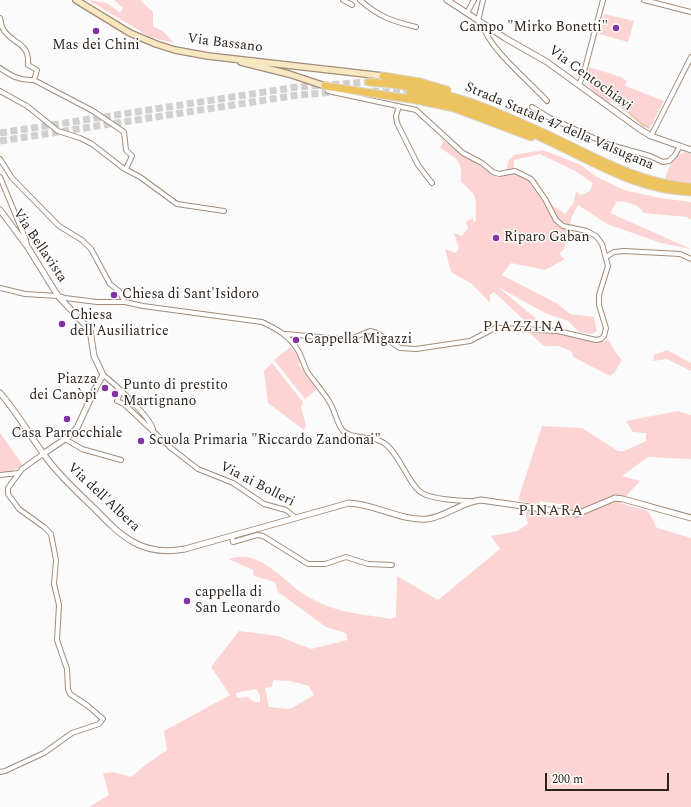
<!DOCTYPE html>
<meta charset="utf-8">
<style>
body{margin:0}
#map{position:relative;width:691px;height:807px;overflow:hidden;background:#fbfbfb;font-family:Spectral,serif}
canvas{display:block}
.scale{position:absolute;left:545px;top:773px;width:124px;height:18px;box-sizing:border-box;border:2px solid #2b221b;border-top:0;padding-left:5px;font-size:12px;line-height:14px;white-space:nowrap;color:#2b221b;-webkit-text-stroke:3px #fff;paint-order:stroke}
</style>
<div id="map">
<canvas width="691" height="807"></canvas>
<div class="scale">200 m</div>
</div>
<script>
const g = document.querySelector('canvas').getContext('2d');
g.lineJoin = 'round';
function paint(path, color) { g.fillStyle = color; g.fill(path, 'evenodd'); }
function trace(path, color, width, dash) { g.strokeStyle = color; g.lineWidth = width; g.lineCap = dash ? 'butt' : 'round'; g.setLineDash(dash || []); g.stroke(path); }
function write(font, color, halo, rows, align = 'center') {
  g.font = font + ' Spectral,serif'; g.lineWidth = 3; g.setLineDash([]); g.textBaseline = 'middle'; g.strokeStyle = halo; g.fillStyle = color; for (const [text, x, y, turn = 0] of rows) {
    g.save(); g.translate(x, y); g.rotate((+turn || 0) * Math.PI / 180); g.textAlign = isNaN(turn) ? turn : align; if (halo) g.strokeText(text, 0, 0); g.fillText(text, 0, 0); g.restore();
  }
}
paint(new Path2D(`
 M88,0L107,3L120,13L123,8L114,0H140L153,12V26L164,32L174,43L150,37Z
 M604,14L634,21L628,42L599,34Z
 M589,67L621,77L627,81L625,86L664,101L649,129L642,126L611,99L608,103C592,91 584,88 589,67Z
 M444,141L498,178L506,175L508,161L514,155L543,150L581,165L595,176L624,190L660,198L691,202V220L687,217L644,213C637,203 628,202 617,201L610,213L691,249L661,243L607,224L578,205L572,216L564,249L559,254L565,259L545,270L511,263L502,275L558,304L570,314L594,317L597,331L591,334L579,332L568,321L545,313L498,287L540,322L524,320L494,292L490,295V303L472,284L451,272L445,249L456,253L459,249L454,233L462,236L468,228L466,222L473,218V222L476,221C475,198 480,198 461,182C463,160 457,159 440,148ZM540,154L575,171L593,183L590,191L581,195L576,192L573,204L565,214L552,205L536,179H527L514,173V160Z
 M685,152L691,154V184L664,182C668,170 672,155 685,152Z
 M527,331L558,333L596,343L609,340L615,352L622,360L615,372L610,376L573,357L572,352L559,346H544Z
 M290,347L302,361L298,364L317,389L305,399L274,360Z
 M667,350L691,363V371L667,359L653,361L654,355Z
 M272,363L303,402L301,407L306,426L304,430L268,403L264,371Z
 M678,411L691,415V459L648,457L622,476L640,481L620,503L648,511L657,528L691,538V807H89L109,795L103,773L114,772L131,777L144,766L167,750L164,731L230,695L211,667L239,631L278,636L311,649L347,640L346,633L326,627L278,592L275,582L254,576L253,570L229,559C258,548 281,578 302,593C310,598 321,604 330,607C349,614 371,615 390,619L396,617L397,576L438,600L500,549L491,536L517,531L528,524L525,509L562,515L565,505L540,501L539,505L518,500L542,426L582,428L618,451H624L646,441V433L633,432L626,421ZM273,680L290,681L309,686L314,695L290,709L269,707L265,688L272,687ZM256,689L260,695V702H254L248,697L237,698L236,693Z
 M0,433L23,465L12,471L0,473Z`), '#fcd4d3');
trace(new Path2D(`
 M589,76L642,124L648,127`), '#c9c782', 1);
trace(new Path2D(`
 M372,91L410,93
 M0,133L297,87L369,82
 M0,141L298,95L336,92`), '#d1d0ce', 7, [7, 3.5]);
const minor = new Path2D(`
 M343,0L352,5
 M360,0C379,17 392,21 416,27
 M644,0L691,12
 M467,13L474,0
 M0,18C1,21 1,24 2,27C10,45 30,40 28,65L37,70L34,80
 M478,21L483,0
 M483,24C486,46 531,83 547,101
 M0,68C11,76 21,81 34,80L93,111L124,132L126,150L132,156L126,169
 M579,85L584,72L603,0
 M0,91L27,106L58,131L80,138L92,144L123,168L140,177L177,204L224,211
 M399,106L396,116L397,123L418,165L432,183
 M532,107L548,117L607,144L650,156L663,162L669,161L675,155L680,146
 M651,136L691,57
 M0,159L12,178L59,226L82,240L91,249L110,284L119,291L125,302
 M0,177L26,240L27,246
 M606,257L614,252L624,251L680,254L691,259
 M0,288L25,294L58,296L65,298L97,302H125L143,306L262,322C277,329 290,336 299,352C302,358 304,365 307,371C314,382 324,392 330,403C335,411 337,424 343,431C353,440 373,435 384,443C400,454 409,486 422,493C432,499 458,501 470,501
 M286,334L340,339L353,338L370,331L377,333L400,348L416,349L470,341L495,328H501L558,331L596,340L601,339L604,336L606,328L599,305V295L608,266L602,244L596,236L587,231L563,226L556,220L545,199L531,179L515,171L499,174L493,172L482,163L463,153L416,110L328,91L325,86
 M103,375C114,383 150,417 153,429
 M121,391L117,401L124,404L171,448L198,469L233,483L264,504L286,510L296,518
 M65,439L82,449L121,460
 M0,475L19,473
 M232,537L233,542L257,535L263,536L308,564H325L346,557L368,564L392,565
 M0,772L5,771L44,753L72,733L99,724L103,719L88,706L70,694L68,689L67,669L57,640L59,605L54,584L56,560L51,534L44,527L19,509L8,494V488L22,469L43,454`);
const tertiary = new Path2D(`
 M447,0L505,38L547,62L638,128L651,136L691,150
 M0,210L27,246L58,296L90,330L94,356L103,375L95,389L77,428L65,439L43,454
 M0,393C18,413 31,438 48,460C61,477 78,493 94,508C122,537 142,557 185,549L349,503C375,504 400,521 427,519C446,517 461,502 481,500L577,514L615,498L623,499L691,518`);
const secondary = new Path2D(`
 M76,0L130,33L156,44L175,50L208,56L383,76
 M241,62L289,74L325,86`);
const trunk = new Path2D(`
 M383,76L420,82L447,90
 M369,82C446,87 495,110 563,142C604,162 644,184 691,187
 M325,86L416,100L454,108L531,137
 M410,93C464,101 514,124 563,148C604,168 644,191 691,192`);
trace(minor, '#a28c79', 6);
trace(tertiary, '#a28c79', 7);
trace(secondary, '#a28c79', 8);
trace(trunk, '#d9d7d6', 9);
trace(minor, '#fff', 4);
trace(tertiary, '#fff', 5);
trace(secondary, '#f8e8c2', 5.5);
trace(trunk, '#ecc35e', 7);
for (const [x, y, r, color] of [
 [616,28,4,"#8133a3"],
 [96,31,4,"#8133a3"],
 [496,238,4,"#8133a3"],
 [114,295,4,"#8133a3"],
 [62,324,4,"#8133a3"],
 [296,340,4,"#8133a3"],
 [105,388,4,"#8133a3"],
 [115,394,4,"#8133a3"],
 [67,419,4,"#8133a3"],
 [141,441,4,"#8133a3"],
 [187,601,4,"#8133a3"]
]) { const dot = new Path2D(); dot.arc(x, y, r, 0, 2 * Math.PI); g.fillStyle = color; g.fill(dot); trace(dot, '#fff', 1.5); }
write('14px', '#2b221b', '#fff', [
 ["Campo \"Mirko Bonetti\"",608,28,"right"],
 ["Mas dei Chini",96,46,"center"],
 ["Riparo Gaban",504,238],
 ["Chiesa di Sant'Isidoro",122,295],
 ["Chiesa",70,316],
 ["dell'Ausiliatrice",70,332],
 ["Cappella Migazzi",304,340],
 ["Piazza",97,380,"right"],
 ["dei Canòpi",97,396,"right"],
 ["Punto di prestito",123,386],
 ["Martignano",123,402],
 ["Casa Parrocchiale",67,434,"center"],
 ["Scuola Primaria \"Riccardo Zandonai\"",149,441],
 ["cappella di",195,593],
 ["San Leonardo",195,609]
], 'left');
write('14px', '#2b221b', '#fff', [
 ["Via Bassano",225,44,7],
 ["Via Centochiavi",590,79,36],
 ["Strada Statale 47 della Valsugana",559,127,23],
 ["Via Bellavista",39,246,56],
 ["Via ai Bolleri",257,485,27],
 ["Via dell'Albera",103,498,43]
]);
g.letterSpacing = '1px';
write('15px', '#473423', '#fff', [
 ["PIAZZINA",524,328],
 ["PINARA",551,512]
]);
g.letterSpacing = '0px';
</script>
